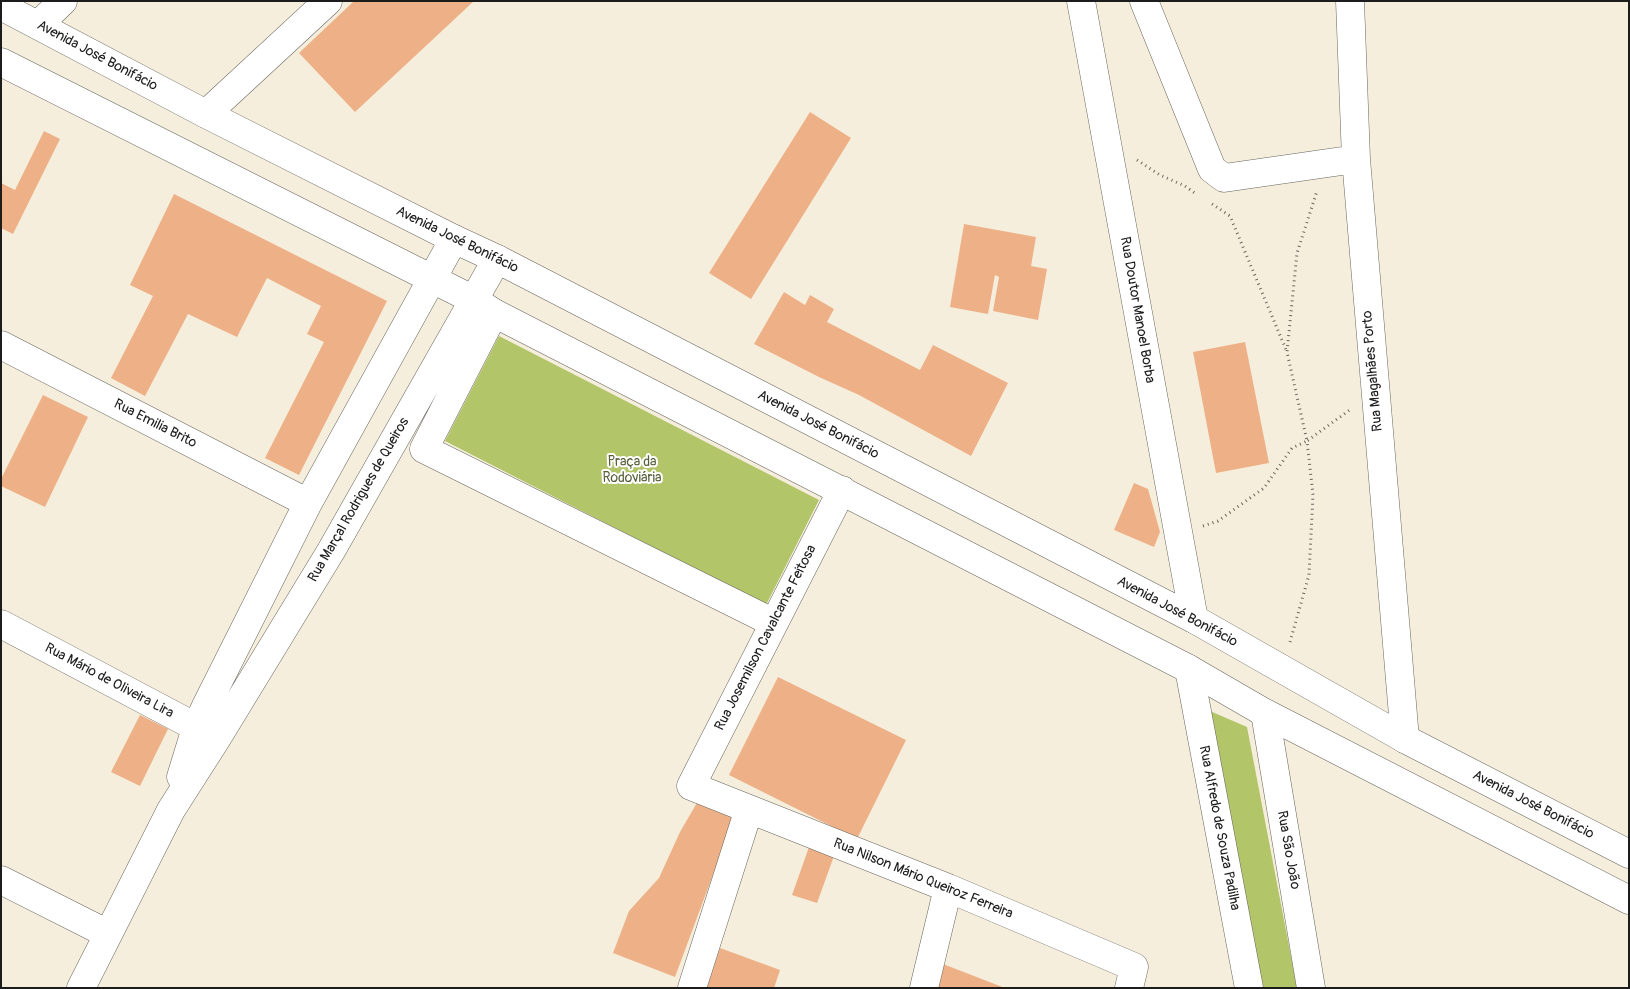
<!DOCTYPE html>
<meta charset="utf-8">
<style>
body{margin:0}
#map{position:relative;width:1630px;height:989px;overflow:hidden;background:#f5eedc;font-family:Pangolin,sans-serif}
canvas{display:block}
.frame{position:absolute;inset:0;border:2px solid #1c1c1c;pointer-events:none}
</style>
<div id="map">
<canvas width="1630" height="989"></canvas>
<div class="frame"></div>
</div>
<script>
const g = document.querySelector('canvas').getContext('2d');
g.lineJoin = 'round';
function paint(path, color) { g.fillStyle = color; g.fill(path, 'evenodd'); }
function trace(path, color, width, dash) { g.strokeStyle = color; g.lineWidth = width; g.lineCap = dash ? 'butt' : 'round'; g.setLineDash(dash || []); g.stroke(path); }
function write(font, color, halo, rows, align = 'center') {
  g.font = font + ' Pangolin,sans-serif'; g.lineWidth = 4; g.setLineDash([]); g.textBaseline = 'middle'; g.strokeStyle = halo; g.fillStyle = color; for (const [text, x, y, turn = 0] of rows) {
    g.save(); g.translate(x, y); g.rotate((+turn || 0) * Math.PI / 180); g.textAlign = isNaN(turn) ? turn : align; if (halo) g.strokeText(text, 0, 0); g.fillText(text, 0, 0); g.restore();
  }
}
paint(new Path2D(`
 M499,336L819,500L766,605L445,441Z
 M1210,711L1247,727L1297,988H1261Z`), '#b2c569');
paint(new Path2D(`
 M354,1H474L355,112L299,53Z
 M810,112L851,138L751,299L709,273Z
 M44,131L60,139L13,234L1,228V183L15,190Z
 M174,194L387,301L299,475L265,458L324,342L307,334L321,306L267,278L237,337L188,314L145,396L111,378L153,296L130,285Z
 M964,224L1036,237L1031,266L1047,269L1038,320L993,311L999,277L995,275L988,314L950,307Z
 M784,292L805,305L810,295L834,309L827,322L920,370L933,345L1008,383L971,456L859,395L819,377L754,344Z
 M1245,342L1269,463L1216,473L1193,352Z
 M43,395L88,417L45,507L1,486V479Z
 M1134,483L1148,489L1160,532L1154,547L1114,530Z
 M778,677L906,740L857,839L729,775Z
 M140,715L168,729L140,786L111,772Z
 M698,801L734,818L675,977L613,953L629,911L659,878L680,832Z
 M809,847L834,856L817,903L792,895Z
 M720,948L780,970L774,988H706Z
 M943,964L1005,988H937Z`), '#eeb187');
const minor = new Path2D(`
 M1081,1L1194,619
 M1144,1L1212,169L1224,178L1356,159
 M1350,1L1356,159L1405,739
 M38,25L63,1
 M206,114L328,1
 M494,313L424,449L774,623
 M1,345L308,503
 M842,490L691,786L948,888L1134,967L1129,988
 M1,624L211,735
 M1189,669L1249,988
 M1265,713L1311,988
 M181,777L196,728L206,706L308,503L454,239
 M1,880L108,934
 M81,988L171,810L217,738L331,551L497,259
 M692,988L749,809
 M924,988L948,888`);
const major = new Path2D(`
 M1,6L206,114L454,239L497,259L1194,619L1405,739L1629,854
 M1,62L474,300L494,313L1189,669L1265,713L1629,900`);
trace(minor, '#68665f', 29);
trace(major, '#68665f', 29);
trace(new Path2D(`
 M1137,160L1160,175L1185,186L1196,194
 M1212,204L1230,216L1287,352
 M1203,526L1218,521L1264,488L1292,448L1307,441L1287,352L1297,253L1317,191
 M1290,642L1309,575L1313,495L1307,441L1351,409`), '#68665f', 3, [1, 4]);
trace(minor, '#fff', 28);
trace(major, '#fff', 28);
write('14px', '#1c1c1c', '#fff', [
 ["Avenida José Bonifácio",97,56,28],
 ["Avenida José Bonifácio",457,240,26],
 ["Rua Doutor Manoel Borba",1137,310,80],
 ["Rua Magalhães Porto",1373,371,-95],
 ["Rua Emilia Brito",155,424,27],
 ["Avenida José Bonifácio",818,425,27],
 ["Rua Marçal Rodrigues de Queiros",359,500,-60],
 ["Avenida José Bonifácio",1177,612,28],
 ["Rua Josemilson Cavalcante Feitosa",766,638,-63],
 ["Rua Mário de Oliveira Lira",109,681,28],
 ["Avenida José Bonifácio",1533,805,27],
 ["Rua Alfredo de Souza Padilha",1219,828,79],
 ["Rua São João",1288,850,80],
 ["Rua Nilson Mário Queiroz Ferreira",923,879,22]
]);
write('14px', '#58603b', '#fff', [
 ["Praça da",632,462],
 ["Rodoviária",632,478]
]);
</script>
